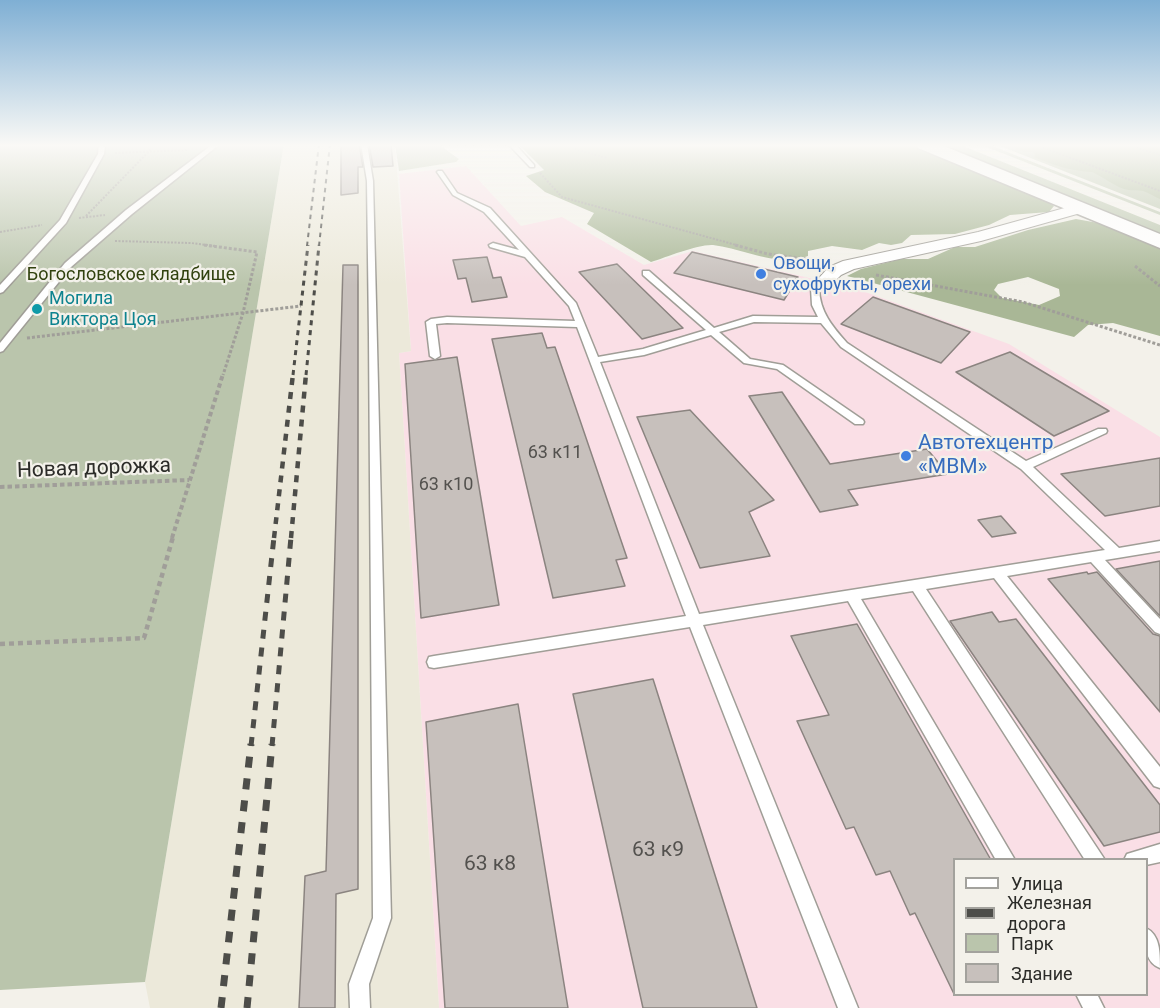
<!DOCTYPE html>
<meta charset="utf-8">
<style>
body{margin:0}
#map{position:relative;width:1160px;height:1008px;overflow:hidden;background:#f3f1ea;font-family:Roboto,sans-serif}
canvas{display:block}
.legend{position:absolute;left:953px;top:858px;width:195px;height:138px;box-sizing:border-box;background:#f3f1ea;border:2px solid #a3a29d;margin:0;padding:8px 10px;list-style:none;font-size:18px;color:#2c2c29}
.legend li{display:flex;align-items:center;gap:12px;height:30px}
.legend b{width:30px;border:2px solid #a3a29d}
</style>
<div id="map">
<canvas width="1160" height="1008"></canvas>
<ul class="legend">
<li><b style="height:8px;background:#fff"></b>Улица</li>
<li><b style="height:8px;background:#4d4d49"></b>Железная дорога</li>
<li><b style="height:16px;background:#bac5ac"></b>Парк</li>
<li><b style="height:16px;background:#c7c0bc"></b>Здание</li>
</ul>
</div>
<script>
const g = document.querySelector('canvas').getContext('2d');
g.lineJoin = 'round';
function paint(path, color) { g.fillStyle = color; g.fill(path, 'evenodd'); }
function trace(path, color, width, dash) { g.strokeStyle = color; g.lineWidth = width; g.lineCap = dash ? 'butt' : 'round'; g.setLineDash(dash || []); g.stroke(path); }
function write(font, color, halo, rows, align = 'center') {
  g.font = font + ' Roboto,sans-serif'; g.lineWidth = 4.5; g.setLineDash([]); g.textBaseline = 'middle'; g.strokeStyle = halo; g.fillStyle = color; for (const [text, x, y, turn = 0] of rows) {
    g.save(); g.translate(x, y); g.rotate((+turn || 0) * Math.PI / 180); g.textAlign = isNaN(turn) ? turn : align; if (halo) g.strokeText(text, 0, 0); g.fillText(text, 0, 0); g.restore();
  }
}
paint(new Path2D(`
 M466,166L521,226L562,217L644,265L693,251L857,289L1009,344L1160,437V1008H439L399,353L411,351L399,174ZM954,860H1146V994H954Z`), '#fadfe6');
paint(new Path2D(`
 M284,144H395L411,351L399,353L439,1008H150L145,982Z`), '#ece9da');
paint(new Path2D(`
 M0,144H284L145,982L0,990Z
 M395,144H438L459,159L456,162L399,171Z
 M934,144H958L1160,225V237Z
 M979,144H987L1160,212V215Z
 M995,144H1160V209Z`), '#bac5ac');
paint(new Path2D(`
 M518,144H914L1044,199L1054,206L1049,212L1010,215L989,225L955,234L911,235L902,243L891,245L879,243L862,250L832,246L808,251V256C779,268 744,249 713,245C698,244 667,257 651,262L587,224L594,213L545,192L526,176L544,170Z
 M1005,144H1160V199C1155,197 1149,193 1143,191C1137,190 1130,191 1124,189C1115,186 1096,173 1092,172C1071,171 1053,165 1034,157L1035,155L1033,152H1024Z
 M1076,219L1104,224L1160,248V336L1113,323L1088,325L1074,337L847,276L861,269L901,259H928L955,247H975L1028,230ZM1028,277L1059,289L1060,296L1039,305L1002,298L994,290L998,284Z`), '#a9b796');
const building = new Path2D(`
 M341,144H359L363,167H358V193L341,195Z
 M369,144H391L393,166L373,167Z
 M692,252L798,277L784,300L674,273Z
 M487,257L493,278L501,277L507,297L472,302L466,278L458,279L453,260Z
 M617,264L652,298L683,328L642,339L579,272Z
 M343,265H358V889L336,894L335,1008H299L305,876L326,871Z
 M873,297L970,332L941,363L841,324Z
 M542,333L547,348L555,347L627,558L616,560L625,586L553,598L492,339Z
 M1010,352L1109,411L1054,436L956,372Z
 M457,357L499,605L421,618L405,364Z
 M782,392L830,464L927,449L948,474L848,490L858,505L820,512L749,396Z
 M690,410L774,500L749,512L770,556L700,568L637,417Z
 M1160,458V506L1105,516L1061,474Z
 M1001,516L1016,533L992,537L978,520Z
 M1160,561V616L1116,569Z
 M1087,572L1088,574L1097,572L1153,634L1160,636V712L1048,579Z
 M992,612L999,622L1016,619L1160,805V832L1104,846L950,621Z
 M857,624L991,860H954V994L915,913L910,915L890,871L876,875L854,827L846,829L797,721L829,715L791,636Z
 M653,679L757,1008H643L573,694Z
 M518,704L568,1008H445L426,722Z`);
paint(building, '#c7c0bc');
trace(building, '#8b8480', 1.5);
const service = new Path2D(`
 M99,144H105L104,154L66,223L3,292L0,293V285L60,220L98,154Z
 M213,144H220L132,214L71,267L3,351L0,352V343L65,263L126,210Z
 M361,144H367L373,181L391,918L369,984L370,1008H350L349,984L373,918L369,336L367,181Z
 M508,144H515L534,165V167H530Z
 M438,171H442L457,193L490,208L576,303L598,357L643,349L706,330L643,275V271H649L714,328L753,316L818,317L812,305L811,288L827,276L831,279L819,289C820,312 832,326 847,343L1026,461L1098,429H1106L1107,431L1106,433L1033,467L1119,548L1160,541V551L1105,560L1160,619V634L1155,632L1091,562L1007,576L1160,767V788L1154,786L994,578L926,589L1105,860H1085L913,591L861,599L1015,860H996L848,601L703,625L858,1008H838L690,627L434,668L429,667L427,662L429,657L434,656L686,616L577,327L447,323L436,324L440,356L435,359L430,356L426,322L431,319L447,317L575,321L569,306L525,257L490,247L489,245L493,243L519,250L484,212L453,195L437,172ZM754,322L821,323L841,347L1021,469L1105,550L699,614L600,362L644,355L711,335L744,363L777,369L855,424H863L864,422L863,420L783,365L750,359L719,332Z
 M1160,844V862L1146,865V860H1124L1127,854Z
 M1146,928C1160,935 1160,952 1160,968C1143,961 1146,943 1146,928Z
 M1076,994H1097L1104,1008H1083Z`);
const minor = new Path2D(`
 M1079,204L1087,209L1084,212L981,241L854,269L841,275L833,283H821L818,279L829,267L843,261L978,232Z`);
const primary = new Path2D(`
 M916,144H939L1160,234V248L918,148Z`);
trace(service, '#a09e97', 3);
trace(minor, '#a09e97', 2);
trace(primary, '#a09e97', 3);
trace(new Path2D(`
 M569,144L575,149L607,158
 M1033,144L1160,191
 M1126,144L1160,155
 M115,153L188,150
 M540,173L562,197L740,246
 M86,216L156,144
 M79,218L105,215
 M0,232L42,225
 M115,241L191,243L215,246`), '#a09e99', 2, [2, 1.5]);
trace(new Path2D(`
 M204,245L257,252L243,313L223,375
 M735,245L768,254L822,261
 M1135,266L1160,286
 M876,275L1023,302L1160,345
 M27,338L301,306`), '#a09e99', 3, [3, 2]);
trace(new Path2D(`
 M0,487L189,480
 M172,538L223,374`), '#a09e99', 4, [4.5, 3]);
trace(new Path2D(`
 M0,644L144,638L173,537`), '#a09e99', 4.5, [5, 4]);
paint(service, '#fff');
paint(minor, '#fff');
paint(primary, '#fff');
trace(new Path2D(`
 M307,246L319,144
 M319,246L330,144`), '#4d4d49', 2, [4.5, 4.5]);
trace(new Path2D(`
 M293,375L308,245
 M306,375L319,245`), '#4d4d49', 3, [5, 5]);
trace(new Path2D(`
 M274,538L293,374
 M291,538L306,374`), '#4d4d49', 4.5, [7, 7]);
trace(new Path2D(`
 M251,746L274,537
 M272,746L291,537`), '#4d4d49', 5, [9, 9]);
trace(new Path2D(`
 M221,1008L251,744
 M247,1008L272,744`), '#4d4d49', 7, [11, 11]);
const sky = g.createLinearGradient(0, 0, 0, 285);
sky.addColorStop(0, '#7fafd4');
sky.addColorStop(0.51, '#faf9f6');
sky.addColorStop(1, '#faf9f600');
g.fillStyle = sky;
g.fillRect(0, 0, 1160, 285);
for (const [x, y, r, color] of [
 [761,274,6,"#3f7fe0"],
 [37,309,6,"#0f9aa8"],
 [906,456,6,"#3f7fe0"]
]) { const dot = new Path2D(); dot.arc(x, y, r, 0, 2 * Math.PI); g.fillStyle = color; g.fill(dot); trace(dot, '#f3f1ea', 2); }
write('18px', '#366cbe', '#f3f1ea', [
 ["Овощи,",773,264],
 ["сухофрукты, орехи",773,285]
], 'left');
write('18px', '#30410e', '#f3f1ea', [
 ["Богословское кладбище",131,275]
]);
write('18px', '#0d838f', '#f3f1ea', [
 ["Могила",49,299],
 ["Виктора Цоя",49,320]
], 'left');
write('18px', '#53514e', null, [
 ["63 к11",555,453],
 ["63 к10",446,485]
]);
write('21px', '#366cbe', '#f3f1ea', [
 ["Автотехцентр",918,444],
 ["«МВМ»",918,468]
], 'left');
write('21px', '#2c2c29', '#f3f1ea', [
 ["Новая дорожка",94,469,-2]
]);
write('21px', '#53514e', null, [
 ["63 к9",658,851],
 ["63 к8",490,865]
]);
</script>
